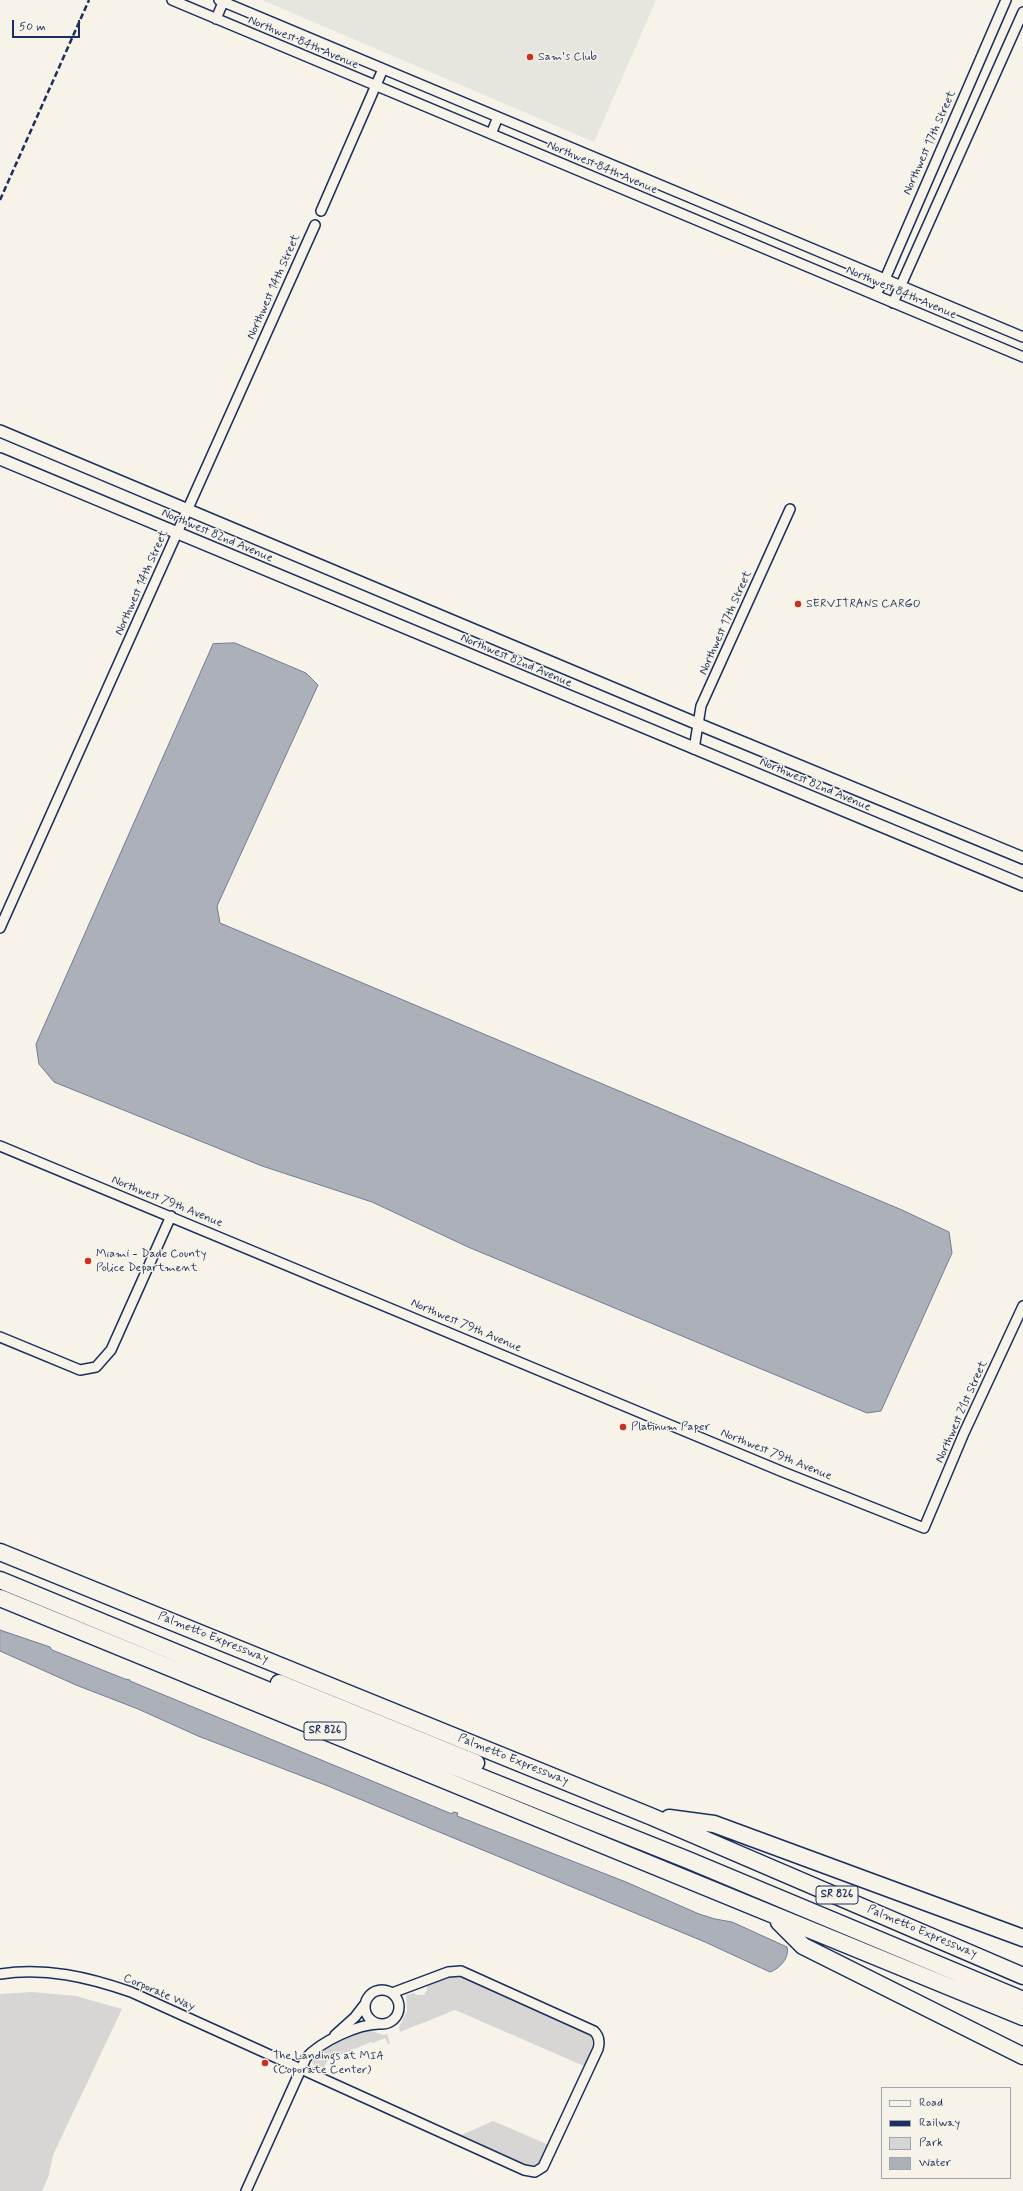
<!DOCTYPE html>
<style>
body{margin:0}
#map{position:relative;width:1023px;height:2191px;overflow:hidden;background:#f7f3e8;font-family:Mynerve,sans-serif}
canvas{display:block}
.legend{position:absolute;left:881px;top:2087px;width:130px;height:92px;box-sizing:border-box;background:#f7f3e8;border:1px solid #9fa5b1;margin:0;padding:5px 7px;list-style:none;font-size:12px;color:#1b2f5e}
.legend li{display:flex;align-items:center;gap:8px;height:20px}
.legend b{width:20px;border:1px solid #9fa5b1}
.scale{position:absolute;left:12px;top:20px;width:68px;height:18px;box-sizing:border-box;border:2px solid #1b2f5e;border-top:0;padding-left:5px;font-size:12px;line-height:14px;white-space:nowrap;color:#1b2f5e;-webkit-text-stroke:3px #f7f3e8;paint-order:stroke}
</style>
<div id="map">
<canvas width="1023" height="2191"></canvas>
<ul class="legend">
<li><b style="height:5px;background:#f7f3e8"></b>Road</li>
<li><b style="height:5px;background:#1b2f5e"></b>Railway</li>
<li><b style="height:11px;background:#d7d6d4"></b>Park</li>
<li><b style="height:11px;background:#acb0b9"></b>Water</li>
</ul>
<div class="scale">50 m</div>
</div>
<script>
const g = document.querySelector('canvas').getContext('2d');
g.lineJoin = 'round';
function paint(path, color) { g.fillStyle = color; g.fill(path, 'evenodd'); }
function trace(path, color, width, dash) { g.strokeStyle = color; g.lineWidth = width; g.lineCap = dash ? 'butt' : 'round'; g.setLineDash(dash || []); g.stroke(path); }
function write(font, color, halo, rows, align = 'center') {
  g.font = font + ' Mynerve,sans-serif'; g.lineWidth = 3; g.setLineDash([]); g.textBaseline = 'middle'; g.strokeStyle = halo; g.fillStyle = color; for (const [text, x, y, turn = 0] of rows) {
    g.save(); g.translate(x, y); g.rotate((+turn || 0) * Math.PI / 180); g.textAlign = isNaN(turn) ? turn : align; if (halo) g.strokeText(text, 0, 0); g.fillText(text, 0, 0); g.restore();
  }
}
paint(new Path2D(`
 M262,0H656L594,142Z`), '#e6e5de');
paint(new Path2D(`
 M458,1975L589,2033C597,2044 588,2056 584,2066L455,2010L400,2032L399,2027L407,2011L406,1995L414,1993L417,1995H424L427,1990V1985L452,1976Z
 M32,1992L76,1996L122,2009L53,2155L49,2175L42,2191H0V1994Z
 M361,2030L362,2032L369,2030L383,2035L387,2034L390,2044H388L385,2038L373,2043L371,2042L328,2060L322,2071L312,2063L318,2054Z
 M493,2121L549,2145C545,2156 542,2166 529,2166L461,2135Z`), '#d7d6d4');
const water = new Path2D(`
 M235,643L306,673L318,685L217,906L220,923L902,1210L949,1232L952,1253L881,1411L867,1413L468,1247L372,1202L262,1166L54,1082L39,1064L36,1044L213,644Z
 M0,1630L50,1647L52,1650L125,1679L130,1680V1681L452,1814L453,1812L458,1813L457,1816L626,1882L699,1914L715,1919L732,1922L787,1947C790,1958 779,1969 770,1972L705,1942L328,1786L198,1736L138,1709L76,1685L0,1651Z`);
paint(water, '#acb0b9');
trace(water, '#727c95', 1);
const minor = new Path2D(`
 M172,0L1023,357
 M219,0L1023,337
 M216,19L224,0
 M491,134L498,117
 M321,211L383,69
 M875,295L885,279L1006,0
 M893,303L1023,12
 M694,749L701,706L790,509
 M0,928L315,225
 M0,1146L783,1472L924,1528L964,1433L1023,1306
 M0,1337L80,1370L96,1367L111,1350L171,1216
 M0,1974C45,1967 88,1977 131,1992L524,2170L535,2172L543,2167L598,2049C600,2042 599,2036 594,2031L461,1971L448,1972L392,1993
 M365 2007a17 17 0 1 1 34 0a17 17 0 1 1-34 0Z
 M335,2035L355,2017L365,2004
 M246,2191L306,2058C320,2042 359,2023 381,2024`);
const tertiary = new Path2D(`
 M0,431L698,724L1023,858
 M0,459L1023,885`);
const motorway = new Path2D(`
 M0,1552L650,1816L1023,1976
 M0,1580L393,1742L688,1860L1023,2000
 M0,1598L1023,2017
 M279,1683L476,1763
 M669,1818L714,1824L1023,1938
 M779,1922L803,1946L1023,2056`);
trace(minor, '#1b2f5e', 12);
trace(tertiary, '#1b2f5e', 14);
trace(motorway, '#1b2f5e', 19);
trace(minor, '#f7f3e8', 9);
trace(tertiary, '#f7f3e8', 11);
trace(motorway, '#f7f3e8', 16);
trace(new Path2D(`
 M0,200L89,0`), '#1b2f5e', 2.5, [6, 3]);
for (const [x, y, r, color] of [
 [530,57,4,"#c8321e"],
 [798,604,4,"#c8321e"],
 [88,1261,4,"#c8321e"],
 [623,1427,4,"#c8321e"],
 [265,2063,4,"#c8321e"]
]) { const dot = new Path2D(); dot.arc(x, y, r, 0, 2 * Math.PI); g.fillStyle = color; g.fill(dot); trace(dot, '#f7f3e8', 1.5); }
for (const [x, y, w] of [
 [325,1731,42],
 [837,1895,42]
]) { const box = new Path2D(); box.roundRect(x - w / 2, y - 9, w, 18, 3); g.fillStyle = '#f7f3e8'; g.fill(box); trace(box, '#1b2f5e', 1); }
write('bold 11px', '#1b2f5e', null, [
 ["SR 826",325,1731],
 ["SR 826",837,1895]
]);
write('12px', '#1b2f5e', '#f7f3e8', [
 ["Northwest 84th Avenue",303,43,23],
 ["Northwest 17th Street",930,143,-66],
 ["Northwest 84th Avenue",602,168,23],
 ["Northwest 14th Street",274,287,-66],
 ["Northwest 84th Avenue",901,293,23],
 ["Northwest 82nd Avenue",217,536,23],
 ["Northwest 14th Street",142,583,-66],
 ["Northwest 17th Street",726,623,-66],
 ["Northwest 82nd Avenue",516,661,23],
 ["Northwest 82nd Avenue",815,785,23],
 ["Northwest 79th Avenue",167,1202,22],
 ["Northwest 79th Avenue",466,1326,23],
 ["Northwest 21st Street",962,1412,-66],
 ["Northwest 79th Avenue",776,1455,22],
 ["Palmetto Expressway",213,1638,22],
 ["Palmetto Expressway",513,1760,22],
 ["Palmetto Expressway",922,1932,23],
 ["Corporate Way",159,1993,23]
]);
write('12px', '#1b2f5e', '#f7f3e8', [
 ["Sam's Club",538,57],
 ["SERVITRANS CARGO",806,604],
 ["Miami - Dade County",96,1254],
 ["Police Department",96,1268],
 ["Platinum Paper",631,1427],
 ["The Landings at MIA",273,2056],
 ["(Coporate Center)",273,2070]
], 'left');
</script>
